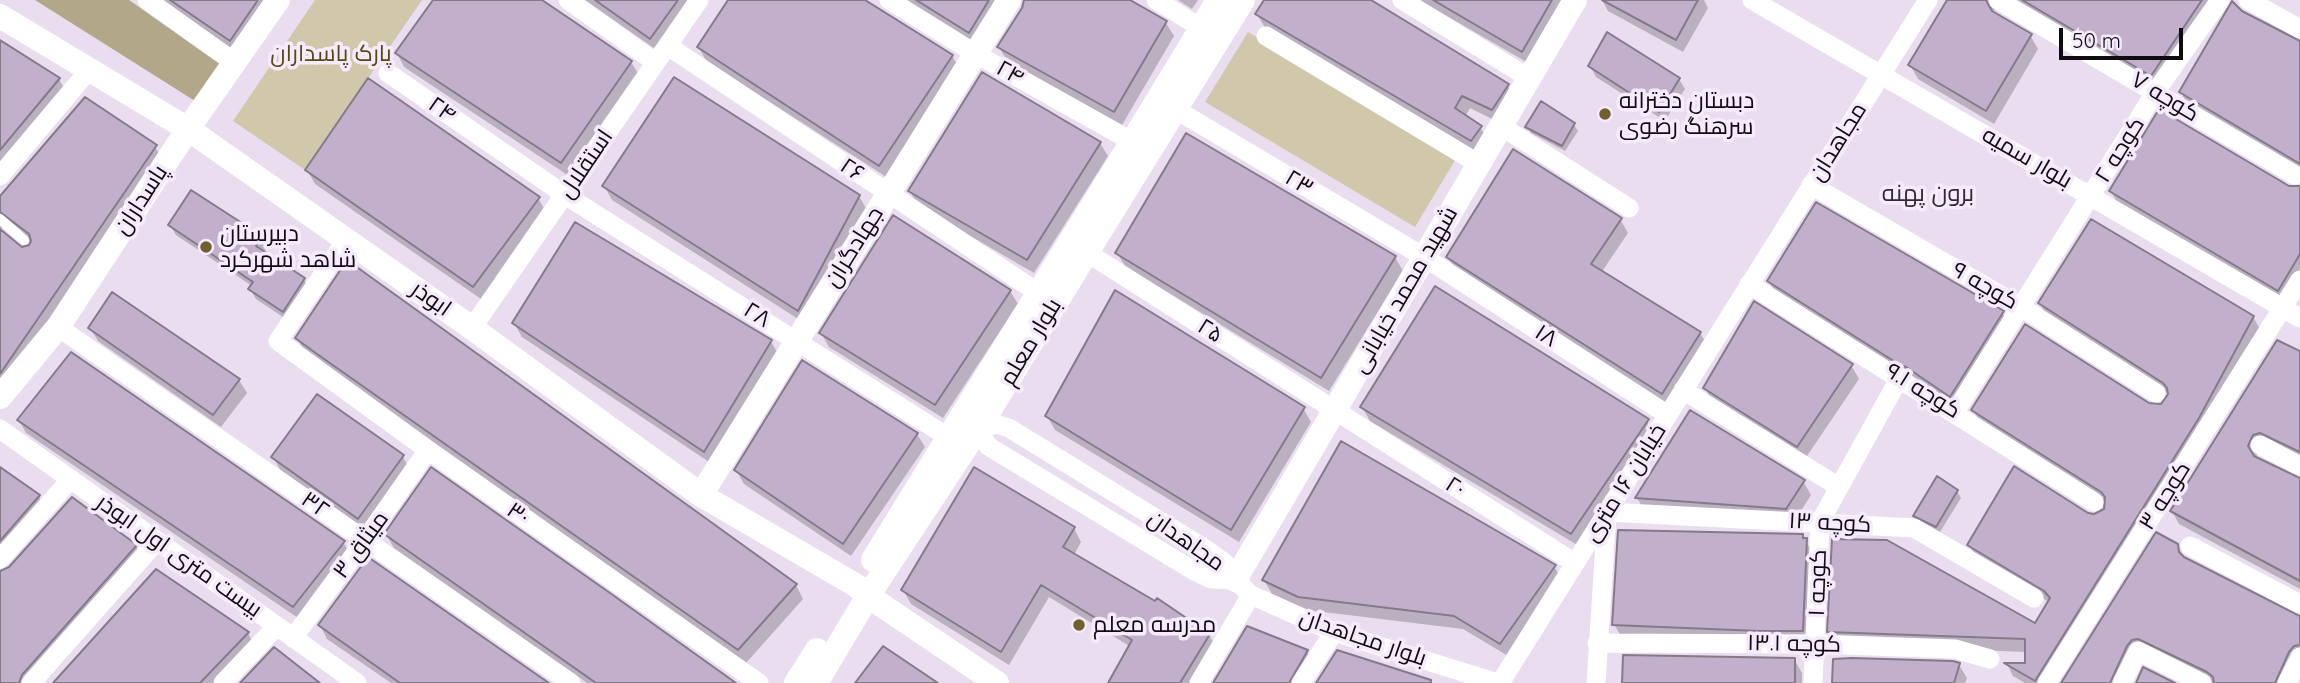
<!DOCTYPE html>
<meta charset="utf-8">
<style>
body{margin:0}
#map{position:relative;width:2300px;height:683px;overflow:hidden;background:#e9ddef;font-family:Quicksand,sans-serif}
canvas{display:block}
.scale{position:absolute;left:2059px;top:28px;width:124px;height:32px;box-sizing:border-box;border:4px solid #0f0b11;border-top:0;padding-left:9px;font-size:21px;line-height:24px;white-space:nowrap;color:#0f0b11;-webkit-text-stroke:5px #f6eafd;paint-order:stroke}
</style>
<div id="map">
<canvas width="2300" height="683"></canvas>
<div class="scale">50 m</div>
</div>
<script>
const g = document.querySelector('canvas').getContext('2d');
g.lineJoin = 'round';
function paint(path, color) { g.fillStyle = color; g.fill(path, 'evenodd'); }
function trace(path, color, width, dash) { g.strokeStyle = color; g.lineWidth = width; g.lineCap = dash ? 'butt' : 'round'; g.setLineDash(dash || []); g.stroke(path); }
function write(font, color, halo, rows, align = 'center') {
  g.font = font + ' Quicksand,Cairo,sans-serif'; g.lineWidth = 7; g.setLineDash([]); g.textBaseline = 'middle'; g.strokeStyle = halo; g.fillStyle = color; for (const [text, x, y, turn = 0] of rows) {
    g.save(); g.translate(x, y); g.rotate((+turn || 0) * Math.PI / 180); g.textAlign = isNaN(turn) ? turn : align; if (halo) g.strokeText(text, 0, 0); g.fillText(text, 0, 0); g.restore();
  }
}
paint(new Path2D(`
 M315,0H422L305,170L233,121Z
 M1248,32L1457,157L1415,227L1205,102Z`), '#d1c8ab');
paint(new Path2D(`
 M35,0H129L221,65L195,101Z`), '#b2a889');
paint(new Path2D(`
 M163,0H275L238,53Z
 M435,0H539L631,62L639,75L569,176L404,67L397,53Z
 M585,0H695L658,51Z
 M730,0H861L952,56L960,69L888,178L706,61L699,47Z
 M904,0H1005L977,45Z
 M1025,0H1126L1166,23L1174,36L1122,125L1007,61L999,47L1023,9Z
 M1178,0H1198L1192,9Z
 M1266,0H1367L1507,85L1515,98L1500,123L1470,108L1465,117L1480,127L1488,141L1479,154L1265,28L1257,14Z
 M1419,0H1568L1530,64Z
 M1602,0H1704L1708,8L1683,52L1608,11Z
 M1949,0H2209L2159,89L1995,7L1994,12L2030,35L2038,49L1994,124L1918,79L1910,65Z
 M2241,12L2300,42V171L2188,106L2181,92Z
 M0,42L59,79L66,92L0,173Z
 M1590,66L1679,79L1685,89L1665,121L1596,77Z
 M1542,103L1574,125L1578,131L1565,151L1531,133L1527,127Z
 M1100,143L1108,156L1034,273L917,205L910,191Z
 M155,147L163,160L0,396V199ZM6,225L14,226L32,243L30,247L19,248L1,232V229Z
 M307,170L538,198L546,212L481,299L315,184Z
 M604,186L859,196L867,210L806,324L612,200Z
 M2288,187L2300,188V279L2286,303L2119,205L2111,192Z
 M192,192L261,237L267,248L263,253L304,280L310,290L289,321L256,299L250,289L252,286L176,235L170,225Z
 M1620,219L1628,233L1601,273L1700,333L1708,346L1670,406L1456,270L1448,257Z
 M575,225L771,342L779,355L712,464L522,337L514,323Z
 M1117,253L1395,257L1403,271L1329,391L1125,266Z
 M1769,281L2002,312L2010,326L1958,409L1776,294Z
 M1010,291L1018,304L943,418L829,347L821,333Z
 M2040,303L2253,317L2261,331L2050,683H2025L2013,676L2007,664L2026,665L2027,652L1837,645L1829,631L2035,625L2049,602L1977,558L1969,545L2088,514H2101L2108,504L1981,423L1973,410L2162,406L2169,394L2047,317Z
 M90,328L239,380L247,393L221,427L98,341Z
 M297,338L796,585L803,599L746,663L305,352Z
 M2300,352V461L2262,447L2255,458L2300,478V589L2179,524L2172,511Z
 M1851,365L1859,379L1805,459L1713,402L1705,388Z
 M1362,407L1647,421L1655,434L1579,546L1370,421Z
 M1303,408L1311,422L1239,542L1055,430L1047,416Z
 M19,420L343,542L351,556L301,620L26,433Z
 M917,434L925,447L851,556L744,484L736,470Z
 M273,457H403L410,470L366,531L281,471Z
 M0,469L39,496L46,509L0,560Z
 M1803,481L1811,495L1794,522L1645,511L1637,498Z
 M1957,491L1961,498L1940,532L1918,522L1915,516Z
 M1074,528L1081,542L1074,555L1209,635L1217,649L1196,683H1110L1131,647L1049,597L1009,665L911,604L903,590Z
 M386,534L733,683H587L394,548Z
 M1804,540L1814,553L1810,644L1622,638L1614,624Z
 M2177,545L2185,559L2300,616V661L2288,683H2212L2152,653L2123,683H2062Z
 M136,546L143,560L34,683H0V579Z
 M1554,566L1562,580L1508,656L1463,629L1307,610L1272,594L1264,580Z
 M156,571L248,633L255,647L221,683H55Z
 M320,625L545,683H391L327,639Z
 M1307,651L1314,665L1303,683H1214Z
 M1794,659L1802,673V683H1624Z
 M1959,665L1967,678L1965,683H1834Z`), '#0003');
const building = new Path2D(`
 M170,0H258L230,41Z
 M433,0H542L632,61L561,163L395,53Z
 M595,0H678L650,39Z
 M728,0H865L953,55L879,166L697,47Z
 M916,0H989L969,33Z
 M1024,0H1130L1167,21L1114,112L997,47L1022,8Z
 M1264,0H1371L1509,84L1492,110L1462,96L1455,108L1482,126L1471,141L1255,14Z
 M1433,0H1552L1522,52Z
 M1602,0H1698L1676,40Z
 M1947,0H1986L1992,11L2032,34L1986,111L1908,65Z
 M2022,0H2202L2151,76Z
 M2232,1L2242,11L2300,41V164L2179,92Z
 M1607,32L1680,78L1659,112L1588,66Z
 M0,40L60,78L0,150Z
 M982,72L1101,142L1027,260L908,191Z
 M674,77L860,195L798,311L602,186Z
 M368,78L540,197L473,287L305,170Z
 M85,97L157,145L0,374V229L22,247L29,245L31,241L29,234L0,212V196Z
 M1541,101L1575,123L1562,146L1525,127Z
 M2159,109L2289,186H2300V254L2278,291L2109,191Z
 M1186,133L1396,256L1321,378L1115,253Z
 M1513,149L1622,218L1591,264L1701,332L1662,394L1446,257Z
 M191,190L262,236L256,246L305,278L283,312L248,289L253,282L168,225Z
 M1816,202L2004,311L1950,397L1906,367L1900,365L1767,281Z
 M893,215L1011,290L935,405L819,333Z
 M2091,219L2254,316L2199,418L2035,681L2004,663H2025V639L1827,632L1832,539L1887,540L2035,623L2050,598L2044,591L1967,545L2014,466L2088,513L2094,514L2104,509L2105,497L2101,492L1971,410L2025,324L2149,403L2161,404L2168,394L2167,388L2163,383L2038,303Z
 M575,222L772,340L704,452L512,323Z
 M347,260L797,584L738,650L317,354L295,338Z
 M1435,286L1649,419L1571,534L1360,407Z
 M1115,290L1305,407L1231,530L1045,416Z
 M112,292L240,379L213,415L88,328Z
 M1754,301L1853,364L1797,447L1703,388Z
 M2277,340L2300,351V452L2260,433L2253,435L2248,446L2254,456L2300,478V581L2170,511Z
 M71,352L345,541L293,607L17,420Z
 M802,360L918,433L843,544L734,470Z
 M317,394L404,455L358,519L271,457Z
 M1690,410L1805,480L1786,509L1635,498Z
 M1341,441L1556,565L1500,644L1454,616L1298,597L1262,580Z
 M0,467L40,495L0,541Z
 M431,467L610,593L736,683H596L384,534Z
 M974,467L1075,527L1063,547L1155,601L1157,598L1210,634L1180,683H1108L1132,640L1041,585L1001,652L901,590Z
 M1937,476L1958,490L1936,527L1913,516Z
 M72,497L137,545L22,675L19,683H0V571L9,567Z
 M1618,530L1803,534V538H1807L1803,631H1759L1612,625Z
 M2156,532L2178,544L2179,552L2184,557L2300,616V645L2294,646L2289,652L2275,683H2214L2213,677L2207,672L2138,639L2132,640L2127,646L2110,683H2061Z
 M368,557L513,658L549,683H400L318,625Z
 M156,569L249,632L200,683H53Z
 M1247,626L1308,650L1289,683H1213Z
 M883,646L938,683H855Z
 M274,647L320,683H240Z
 M1337,650L1431,680V683H1316Z
 M1623,655L1795,658V683H1622Z
 M1852,658L1953,661L1960,663L1954,683H1832L1833,659Z
 M2143,667L2175,683H2136Z`);
paint(building, '#c1afcb');
trace(building, '#847a8a', 2);
trace(new Path2D(`
 M0,219L24,240`), '#fff', 10);
trace(new Path2D(`
 M147,0L234,62
 M568,0L655,62
 M889,0L976,54L1133,142
 M1156,0L1201,28
 M1402,0L1529,78
 M1752,0L2300,318
 M1998,0L2295,175
 M2248,0L2300,29
 M1266,36L1479,164
 M668,46L1037,292
 M388,73L565,195L948,437
 M1175,109L1424,257L1668,415
 M1501,126L1629,208
 M0,176L89,70
 M1811,185L2021,307L2156,393
 M346,240L278,341L428,450L759,683
 M1086,252L1575,563
 M1749,284L2094,502
 M58,327L571,683
 M472,328L699,0
 M1683,390L1839,487
 M1955,412L2156,91L2220,0
 M0,429L357,683
 M978,429L996,424L1009,428L1204,548L1225,563L1235,580L1251,595L1334,632L1498,683
 M978,429L988,446L1194,571L1211,579L1235,580
 M2260,445L2300,466
 M2190,546L2300,604
 M0,559L71,479
 M293,638L365,540L428,450
 M1597,643L1816,644L1955,649L1990,659
 M31,683L157,541
 M223,683L277,626
 M1199,683L1251,595
 M1301,683L1334,632
 M1500,683L1928,0
 M1596,683L1607,512L1914,528L2034,598
 M1813,683L1820,522L1900,377
 M2047,683L2300,280
 M2122,683L2138,651L2202,683
 M2287,683L2300,657`), '#fff', 19);
trace(new Path2D(`
 M0,16L188,129L472,328L701,495L857,586L868,596L997,683
 M0,397L58,327L188,129L278,0
 M701,495L1009,0
 M873,560C987,373 1106,188 1218,0
 M1235,580L1575,0
 M796,683L817,650
 M816,683L868,596L978,429L1243,0`), '#fff', 24);
for (const [x, y, r, color] of [
 [1605,114,7,"#70602d"],
 [206,247,7,"#70602d"],
 [1079,625,7,"#70602d"]
]) { const dot = new Path2D(); dot.arc(x, y, r, 0, 2 * Math.PI); g.fillStyle = color; g.fill(dot); trace(dot, '#f6eafd', 2.5); }
write('23px', '#584812', '#f6eafd', [
 ["پارک پاسداران",331,54]
]);
write('23px', '#0f0b11', '#f6eafd', [
 ["۲۴",1010,73,29],
 ["کوچه ۷",2165,97,31],
 ["۲۴",442,110,35],
 ["مجاهدان",1838,142,-58],
 ["کوچه ۲",2120,150,-58],
 ["بلوار سمیه",2027,158,30],
 ["استقلال",586,164,-56],
 ["۲۶",852,170,34],
 ["۲۳",1299,183,31],
 ["پاسداران",141,200,-57],
 ["جهادگران",854,247,-58],
 ["کوچه ۹",1985,286,30],
 ["شهید محمد خیابانی",1405,290,-60],
 ["ابوذر",431,299,35],
 ["۲۸",757,315,32],
 ["۲۵",1210,331,32],
 ["۱۸",1546,336,33],
 ["بلوار معلم",1031,342,-59],
 ["کوچه ۹.۱",1923,391,32],
 ["خیابان ۱۶ متری",1625,483,-58],
 ["۲۰",1455,487,33],
 ["کوچه ۳",2165,496,-58],
 ["۳۲",315,505,35],
 ["۳۰",518,514,35],
 ["کوچه ۱۳",1830,523,3],
 ["مجاهدان",1186,541,35],
 ["میثاق ۳",361,545,-54],
 ["بیست متری اول ابوذر",179,556,35],
 ["کوچه ۱",1818,583,-88],
 ["بلوار مجاهدان",1363,638,19],
 ["کوچه ۱۳.۱",1794,644,1]
]);
write('23px', '#0f0b11', '#f6eafd', [
 ["دبستان دخترانه",1619,101],
 ["سرهنگ رضوی",1619,127],
 ["دبیرستان‌",220,234],
 ["شاهد شهرکرد",220,260],
 ["مدرسه معلم",1093,625]
], 'left');
write('24px', '#332a38', '#f6eafd', [
 ["برون پهنه",1928,194]
]);
</script>
